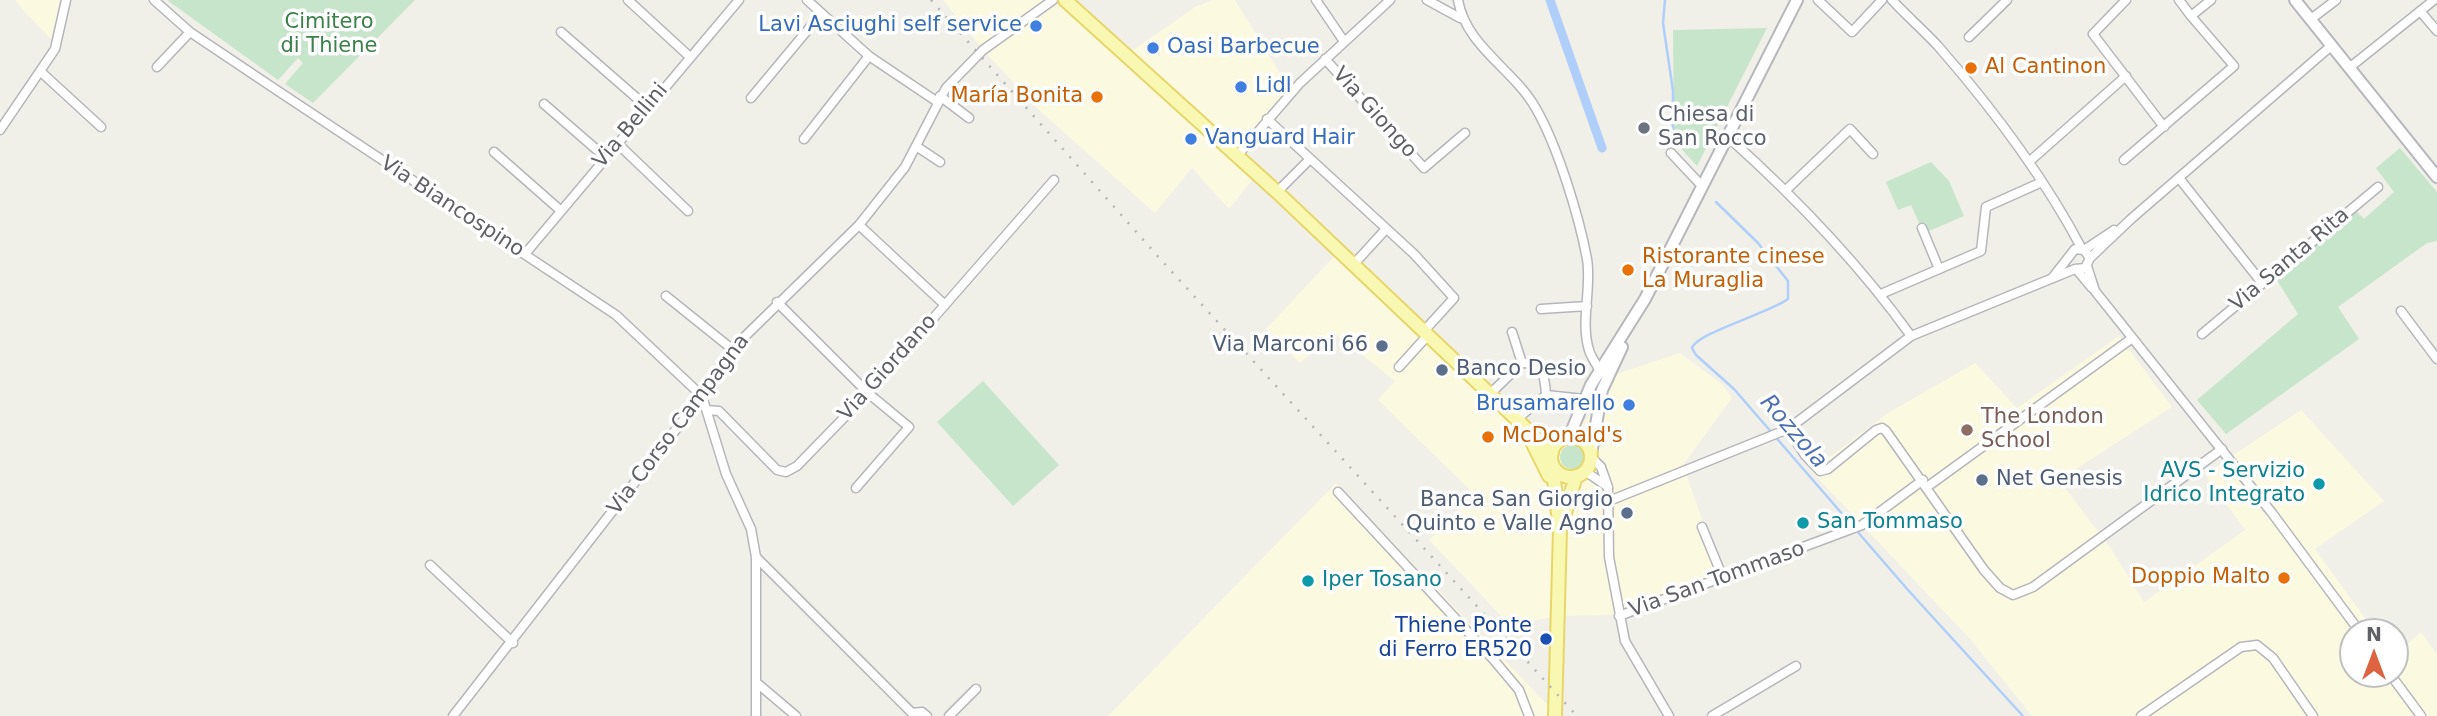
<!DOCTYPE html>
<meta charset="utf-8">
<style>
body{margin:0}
#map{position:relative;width:2437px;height:716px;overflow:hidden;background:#f0efe8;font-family:"DejaVu Sans",sans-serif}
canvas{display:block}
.north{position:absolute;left:2339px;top:618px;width:70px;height:70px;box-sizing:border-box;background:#fff;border:2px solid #bfc0c2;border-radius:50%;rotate:0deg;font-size:19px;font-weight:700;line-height:28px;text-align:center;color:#5f6167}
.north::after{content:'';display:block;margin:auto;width:24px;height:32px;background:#dd6341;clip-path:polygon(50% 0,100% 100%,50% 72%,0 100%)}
</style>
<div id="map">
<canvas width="2437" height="716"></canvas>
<div class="north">N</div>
</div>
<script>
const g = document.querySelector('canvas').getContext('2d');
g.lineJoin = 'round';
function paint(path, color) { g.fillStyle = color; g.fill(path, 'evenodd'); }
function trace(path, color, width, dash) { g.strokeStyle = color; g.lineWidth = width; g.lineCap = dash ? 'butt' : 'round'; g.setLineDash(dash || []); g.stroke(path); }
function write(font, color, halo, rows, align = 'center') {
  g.font = font + ' "DejaVu Sans",sans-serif'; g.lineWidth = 7; g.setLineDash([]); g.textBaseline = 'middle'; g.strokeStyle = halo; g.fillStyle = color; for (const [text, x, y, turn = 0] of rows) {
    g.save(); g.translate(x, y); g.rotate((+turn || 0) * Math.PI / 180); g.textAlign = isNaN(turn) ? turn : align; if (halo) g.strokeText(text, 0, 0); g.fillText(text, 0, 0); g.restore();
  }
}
paint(new Path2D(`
 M15,0H60L51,39L23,10Z
 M943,0H1058L1126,55L1195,7L1212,0H1235L1290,89L1241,149L1257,174L1229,209L1192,168L1155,213L1041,112L983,50Z
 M1339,251L1521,423L1562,439L1592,414L1614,375L1680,353L1723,385L1732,398L1683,465L1723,578L1617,615L1563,616L1509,624L1429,540L1475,495L1378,400L1395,381L1334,333L1300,363L1266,329Z
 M2119,336L2172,407L2059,480L2112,550L2144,602L2245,530L2205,474L2301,410L2384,501L2315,549L2375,632H2353V674H2395V655L2421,632L2437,655V716H2032L1970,639L1811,471L1888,413L1975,363L2017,408Z
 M1336,483L1558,716H1108Z`), '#fcf9e1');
paint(new Path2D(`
 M167,0H415L313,103L285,84L303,63L298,58L278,80Z
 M1767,28L1697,166L1674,141L1673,30Z
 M2400,148L2437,192V241L2427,243L2338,307L2359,339L2226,434L2197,400L2298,314L2275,277L2354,209L2364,219L2394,192L2376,168Z
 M1931,162L1949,181L1964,216L1929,231L1925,223L1920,225L1911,205L1898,210L1886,182Z
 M983,381L1059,465L1013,506L937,422Z
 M1560 457a12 12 0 1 1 24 0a12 12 0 1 1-24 0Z`), '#c6e5cb');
trace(new Path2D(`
 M1665,0L1663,23L1673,91V142
 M1716,202L1758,243L1788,281V299C1769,313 1697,333 1692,348L1696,355L1734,389L1908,590L2023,716`), '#afcef9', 2.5);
trace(new Path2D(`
 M1550,0L1602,148`), '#afcef9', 9);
const street = new Path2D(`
 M154,0L190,32L272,87L616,315L702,396L726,474L751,529L756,557V716
 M628,0L690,57
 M807,0L869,56L936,101
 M1316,0L1343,40
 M1427,0L1460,18
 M1458,0C1466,46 1512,68 1535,107C1557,144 1579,216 1587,259C1592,288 1580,321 1589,350C1591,358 1598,365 1601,374
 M1818,0L1852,32L1882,0
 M1892,0C1907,16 1923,30 1938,46C1993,109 2043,175 2082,249
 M2126,0L2093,34L2164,127
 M2179,0L2191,16L2211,0
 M2420,11L2437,31
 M2311,19L2336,0
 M561,32L647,107
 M1969,37L2007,0
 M1325,59L1424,168L1465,133
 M157,67L190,32
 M2349,68L2434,0
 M40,71L101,127
 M940,96L969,118
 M751,98L821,14
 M544,104L605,157
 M1267,119L1414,254L1454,298L1424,331
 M0,130L55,49L66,0
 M1728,137C1796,198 1858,262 1911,336
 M804,139L869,56
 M617,143L688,211
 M916,146L940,162
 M494,152L560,210
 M1671,153L1702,186
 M1237,156L1300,83L1390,0
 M2124,160L2234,66L2191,16
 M2030,161L2126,76
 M2179,178L2262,283
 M1786,190L1850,129L1873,154
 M1277,192L1310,159
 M859,225L945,305
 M1922,228L1939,269
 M2084,250L2114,230
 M525,254L739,0
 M1354,264L1386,229
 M2087,266L2095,291L2272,513L2360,632
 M2076,269L2092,288
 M2053,277L2075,249L2084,250L2090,258
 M1881,294L1981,251L1986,207L2042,182
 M666,296L732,349
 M777,302L868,393L909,427L856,488
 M1541,309L1587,306
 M2401,311L2437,359
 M1512,332L1522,363
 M2202,334L2378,187
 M1399,367L1428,335
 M1491,393L1522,363C1543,362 1545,377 1546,395
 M1546,395L1584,399
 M1582,408L1601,396
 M707,410L719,411L777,470L786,472L797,466L868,393L1054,180
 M1517,419L1546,395
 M1788,429L1805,455L1820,471L1828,469L1876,430L1882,428L1886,431L1984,570L2000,588L2013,595L2033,587L2222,449
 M1591,457L1601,467L1608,487L1609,557L1625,641L1669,716
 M1585,471L1608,487
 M1927,487L2131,339
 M1338,492L1493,659L1519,690L1529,716
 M1609,501L1788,429L1911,336L2075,269L2085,268L2090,258L2131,219L2331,46
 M1702,527L1723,578
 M756,557L915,716
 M430,565L513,643
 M1619,616L1862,525L1923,480
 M2390,674L2421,716
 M757,683L796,716
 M912,713L922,712L927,716
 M453,716L702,396L732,349L859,225L905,167L946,88L983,50L1053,0
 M949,716L976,689
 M1712,716L1796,666
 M2141,716L2241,647L2257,645L2273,658L2313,716`);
const secondary = new Path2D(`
 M2295,0L2437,177
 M1569,437L1591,385L1645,299L1797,0
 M1591,454L1602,390L1622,347`);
const primary = new Path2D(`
 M1065,0L1277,192L1552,453
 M1529,436L1549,476
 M1551 457a20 20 0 1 1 40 0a20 20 0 1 1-40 0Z
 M1552,463L1560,530L1555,716
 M1562,523L1576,476`);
trace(street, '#b5b6bb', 11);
trace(secondary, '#b6b8be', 14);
trace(primary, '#e7d669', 16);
trace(street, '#fff', 8);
trace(secondary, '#fff', 10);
trace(primary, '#f9f8b3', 12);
trace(new Path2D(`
 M931,0L1162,261L1577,716`), '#b5b5b7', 2.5, [2, 9]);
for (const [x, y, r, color] of [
 [1036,26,7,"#3f7fe0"],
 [1153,48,7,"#3f7fe0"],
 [1971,68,7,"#e8710a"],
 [1241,87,7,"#3f7fe0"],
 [1097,97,7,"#e8710a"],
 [1644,128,7,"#6b7280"],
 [1191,139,7,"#3f7fe0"],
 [1628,270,7,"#e8710a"],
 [1382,346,7,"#5c6f8a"],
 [1442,370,7,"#5c6f8a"],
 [1629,405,7,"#3f7fe0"],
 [1967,430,7,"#8d6e63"],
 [1488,437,7,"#e8710a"],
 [1982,480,7,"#5c6f8a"],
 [2319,484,7,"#0f9aa8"],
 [1627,513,7,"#5c6f8a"],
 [1803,523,7,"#0f9aa8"],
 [2284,578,7,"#e8710a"],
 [1308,581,7,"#0f9aa8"],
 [1546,639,7,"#1a4fb4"]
]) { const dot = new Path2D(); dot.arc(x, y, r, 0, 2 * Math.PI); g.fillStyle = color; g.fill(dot); trace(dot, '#fff', 2.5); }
write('21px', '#3c8149', '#fff', [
 ["Cimitero",329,23],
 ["di Thiene",329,47]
]);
write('21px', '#366cbe', '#fff', [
 ["Lavi Asciughi self service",1022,26,"right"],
 ["Oasi Barbecue",1167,48],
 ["Lidl",1255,87],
 ["Vanguard Hair",1205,139],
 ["Brusamarello",1615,405,"right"]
], 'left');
write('21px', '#c56008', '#fff', [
 ["Al Cantinon",1985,68],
 ["María Bonita",1083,97,"right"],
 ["Ristorante cinese",1642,258],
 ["La Muraglia",1642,282],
 ["McDonald's",1502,437],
 ["Doppio Malto",2270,578,"right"]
], 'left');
write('21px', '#5f6167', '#fff', [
 ["Via Giongo",1374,113,48],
 ["Via Bellini",631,126,-50],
 ["Via Biancospino",452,207,33],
 ["Via Santa Rita",2290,260,-40],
 ["Via Giordano",888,368,-48],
 ["Via Corso Campagna",679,425,-53],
 ["Via San Tommaso",1717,580,-20]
]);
write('21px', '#5b616d', '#fff', [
 ["Chiesa di",1658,116],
 ["San Rocco",1658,140]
], 'left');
write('21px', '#4e5e75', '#fff', [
 ["Via Marconi 66",1368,346],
 ["Banco Desio",1456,370,"left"],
 ["Net Genesis",1996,480,"left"],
 ["Banca San Giorgio",1613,501],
 ["Quinto e Valle Agno",1613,525]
], 'right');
write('21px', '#785e54', '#fff', [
 ["The London",1981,418],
 ["School",1981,442]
], 'left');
write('21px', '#0d838f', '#fff', [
 ["AVS - Servizio",2305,472,"right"],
 ["Idrico Integrato",2305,496,"right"],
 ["San Tommaso",1817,523],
 ["Iper Tosano",1322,581]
], 'left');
write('21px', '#164399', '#fff', [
 ["Thiene Ponte",1532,627],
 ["di Ferro ER520",1532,651]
], 'right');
write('italic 23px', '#4f71b3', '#fff', [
 ["Rozzola",1793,432,49]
]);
</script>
